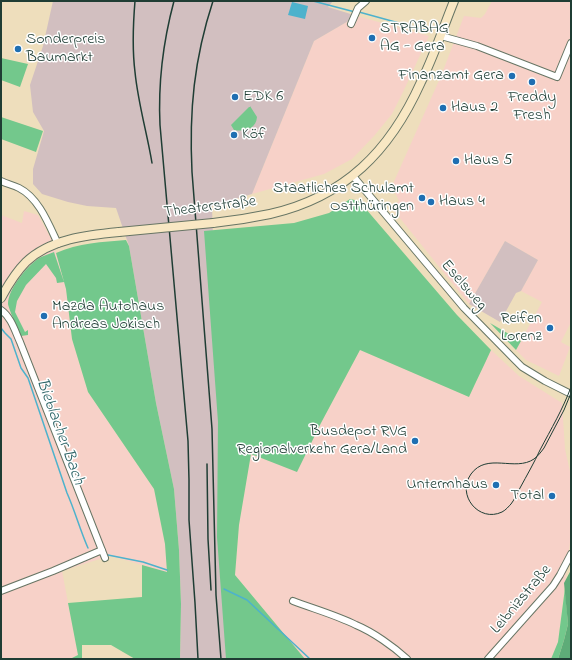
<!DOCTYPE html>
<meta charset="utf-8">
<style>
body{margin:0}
#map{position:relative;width:572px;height:660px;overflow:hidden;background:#eedebc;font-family:"Indie Flower",sans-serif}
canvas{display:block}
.frame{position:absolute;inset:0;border:2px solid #1f3d34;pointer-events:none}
</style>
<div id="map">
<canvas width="572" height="660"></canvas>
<div class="frame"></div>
</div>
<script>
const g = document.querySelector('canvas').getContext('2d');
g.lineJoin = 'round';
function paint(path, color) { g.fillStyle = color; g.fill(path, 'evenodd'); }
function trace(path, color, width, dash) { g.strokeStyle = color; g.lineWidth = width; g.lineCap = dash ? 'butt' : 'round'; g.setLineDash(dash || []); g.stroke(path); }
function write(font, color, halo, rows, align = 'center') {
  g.font = font + ' "Indie Flower",sans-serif'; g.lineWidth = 3; g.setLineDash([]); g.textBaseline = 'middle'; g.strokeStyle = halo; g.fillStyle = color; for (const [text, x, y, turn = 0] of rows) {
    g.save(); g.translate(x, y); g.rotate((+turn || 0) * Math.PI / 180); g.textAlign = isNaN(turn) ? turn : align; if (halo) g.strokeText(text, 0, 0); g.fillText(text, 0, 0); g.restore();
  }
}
paint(new Path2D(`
 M492,1H571V35L568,44L571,45V322L561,342L570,347L559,376L526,360L516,350L542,302L521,291L538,260L505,241L469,304L391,207L399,201L392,186L441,76L464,16L481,18L485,14Z
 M357,16L429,36L403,92L392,114L374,136L352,159L324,174L252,194L314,41Z
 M24,211L38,215L53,242L66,289L72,339L88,392L154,489L165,544L167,573L129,561L109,556L62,571L78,655L70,659H1V215L22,223Z
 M360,350L469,397L491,350L519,376L562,403L565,449L571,476V534L558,642L551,659H305L235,575L239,525L251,454L297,471L321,423Z`), '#f7d1c8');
paint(new Path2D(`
 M53,1H333L328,7L357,16L314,41L252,194L212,206L220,458L231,659H180L181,604L179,550L174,489L156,403L129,246L116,208L87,206L68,202L42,194L33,184V169L44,131L33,112L30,85L43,46Z
 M505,241L538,260L521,291L516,293L500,322L469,304Z`), '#d2bfc0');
paint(new Path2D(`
 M1,58L28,64L20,87L1,80Z
 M250,106L257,117C256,129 245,132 234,130L231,125L249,107H250Z
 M1,117L43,131L36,152L1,139Z
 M350,199L359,201L457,315L491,350C484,366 476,381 469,397L360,350L321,423L297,472L251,454L239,525L235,575L305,659H226L217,537L218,422L204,231L294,223L329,213Z
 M126,240L129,246L156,403L174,489L179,550L181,604L180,659H135L111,645H82V659H70L78,655L68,603L142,597V565L167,572L165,544L154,489L88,392L72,339L66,289L56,253C78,243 103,242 126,240Z
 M54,252L64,282L57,283L56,278L46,264L26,285L17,301L15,312L25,332L28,330V335L21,336C18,329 9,310 8,304C8,289 27,266 39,258C43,256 49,254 54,252Z
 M490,323L521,341L516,350Z
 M565,588L568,624L564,640L558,659H551L558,642Z`), '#73c88c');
paint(new Path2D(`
 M571,570V659H558L564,640L568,624L564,583Z`), '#5eac78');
paint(new Path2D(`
 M292,2L308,6L305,19L288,15Z`), '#4db2cc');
trace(new Path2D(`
 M313,1L355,12
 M359,12L428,31
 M1,328L5,333L11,339L21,368L28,378L67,493C75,511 80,530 88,548
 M108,555L143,562L167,570
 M224,589L247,600L310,659`), '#4db2cc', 1.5);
const minor = new Path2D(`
 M351,24L358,8L366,1
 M441,36L477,46L557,77L571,43
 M353,176L464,308L515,360L522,367L545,381L571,394
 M1,181C7,184 13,185 19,188C39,198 49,225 58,244
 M1,310C11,317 15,331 20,342L105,558
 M1,591L53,571L102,550
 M293,601C314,609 336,615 356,625C373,632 394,647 407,659
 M488,659L553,586L560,575L571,554`);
const secondary = new Path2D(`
 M213,223C232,221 251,218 270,214C345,197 390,151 421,82C434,56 443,28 454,1
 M1,298C8,285 16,272 26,262C50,239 87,235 119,232`);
trace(minor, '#677564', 8);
trace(secondary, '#677564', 10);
trace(minor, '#fff', 6);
trace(secondary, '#f8e7c3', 8);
trace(new Path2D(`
 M571,387C563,409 551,429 540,450C534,463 527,475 520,488C517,493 515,499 511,504C509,506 506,510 502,512C479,523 456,495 471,474C487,452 515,472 534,459C538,456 541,452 544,448L564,410L571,393`), '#1f3d34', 1);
trace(new Path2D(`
 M135,1C133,25 132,48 135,72C138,103 147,133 152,163
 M174,1C163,42 158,83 160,125L188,441L189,480V520L195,603L198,659
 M213,1C194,59 189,111 192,172L212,429L216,595L221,659
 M207,464L208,539L211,590`), '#1f3d34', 1.5);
const secondaryBridge = new Path2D(`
 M119,232L213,223`);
trace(secondaryBridge, '#677564', 10, []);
trace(secondaryBridge, '#f8e7c3', 8);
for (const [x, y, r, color] of [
 [372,38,4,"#1f6fb2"],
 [18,49,4,"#1f6fb2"],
 [512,76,4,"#1f6fb2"],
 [532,82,4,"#1f6fb2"],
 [235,97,4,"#1f6fb2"],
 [443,108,4,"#1f6fb2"],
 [234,135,4,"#1f6fb2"],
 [456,161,4,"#1f6fb2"],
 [422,198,4,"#1f6fb2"],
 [431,202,4,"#1f6fb2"],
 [44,316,4,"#1f6fb2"],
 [550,328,4,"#1f6fb2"],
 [415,441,4,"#1f6fb2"],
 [496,485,4,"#1f6fb2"],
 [552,496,4,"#1f6fb2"]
]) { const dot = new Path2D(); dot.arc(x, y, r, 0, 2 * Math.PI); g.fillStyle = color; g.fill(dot); trace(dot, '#fff', 1.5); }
write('16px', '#1f3d34', '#fff', [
 ["STRABAG",380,29],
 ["AG - Gera",380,47],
 ["Sonderpreis",26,40],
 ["Baumarkt",26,58],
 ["Finanzamt Gera",504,76,"right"],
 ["EDK 6",243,97],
 ["Freddy",532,98,"center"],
 ["Fresh",532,116,"center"],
 ["Haus 2",451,108],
 ["Köf",242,135],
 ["Haus 5",464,161],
 ["Staatliches Schulamt",414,189,"right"],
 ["Ostthüringen",414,207,"right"],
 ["Haus 4",439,202],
 ["Mazda Autohaus",52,307],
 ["Andreas Jokisch",52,325],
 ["Reifen",542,319,"right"],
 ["Lorenz",542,337,"right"],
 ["Busdepot RVG",407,432,"right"],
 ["Regionalverkehr Gera/Land",407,450,"right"],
 ["Untermhaus",488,485,"right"],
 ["Total",544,496,"right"]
], 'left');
write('16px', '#1f3d34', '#fff', [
 ["Theaterstraße",210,208,-7],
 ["Eselsweg",463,286,49],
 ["Leibnizstraße",522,600,-50]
]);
write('italic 17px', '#2f6669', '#fff', [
 ["Bieblacher Bach",59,432,70]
]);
</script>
